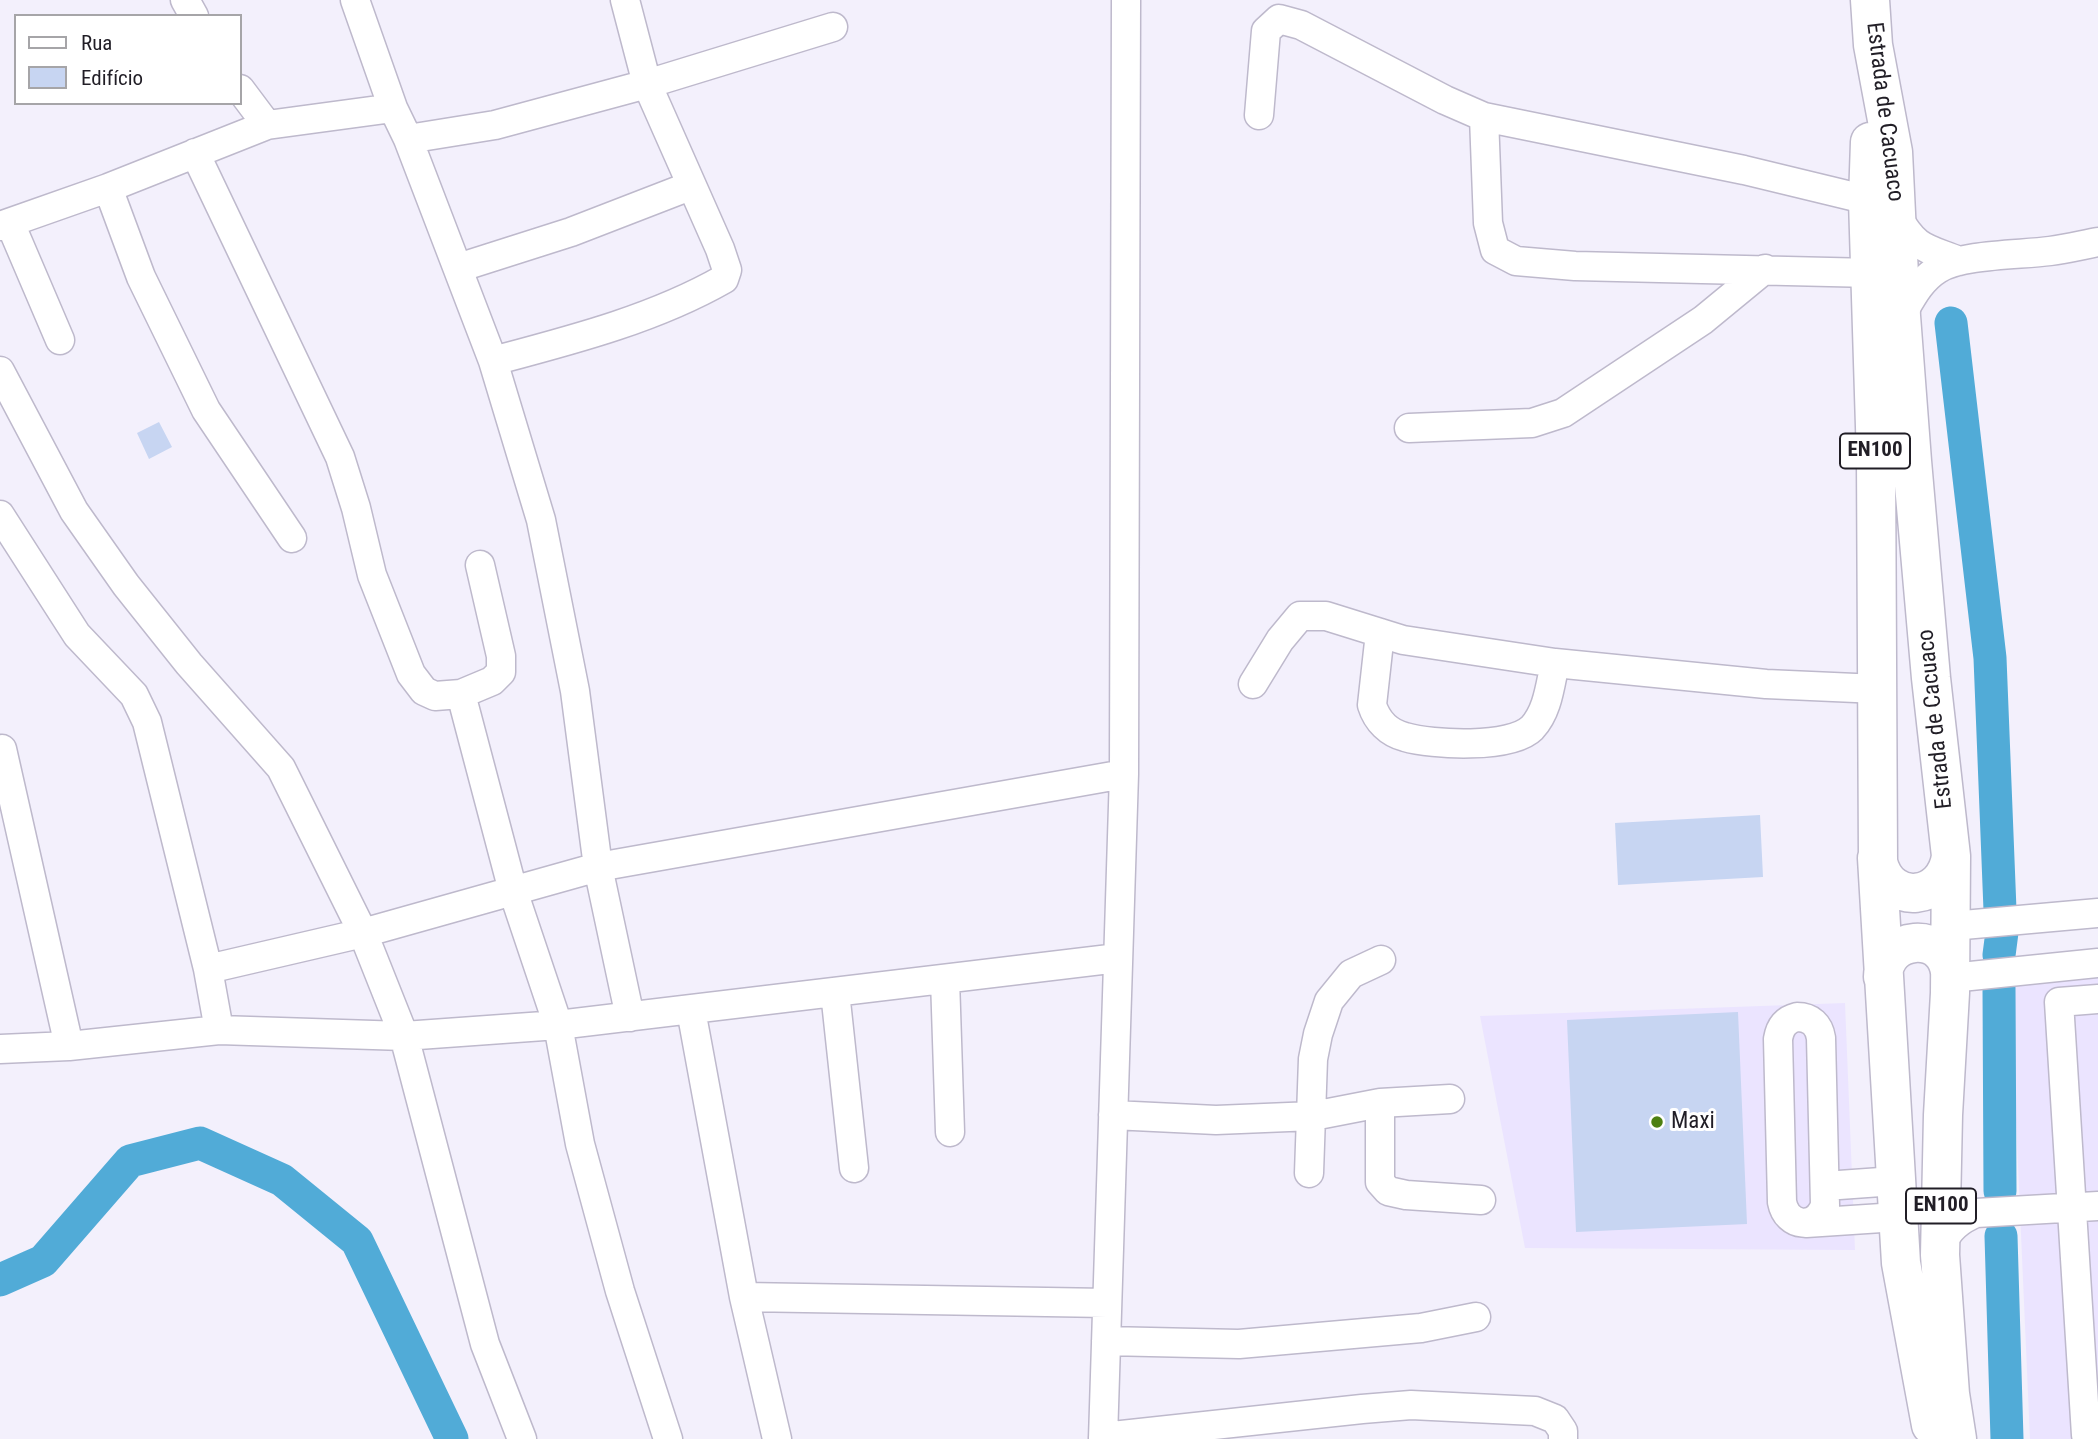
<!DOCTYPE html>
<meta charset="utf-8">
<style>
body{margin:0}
#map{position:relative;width:2098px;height:1439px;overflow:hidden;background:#f3f0fc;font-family:"Roboto Condensed",sans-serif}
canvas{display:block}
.legend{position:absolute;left:14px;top:14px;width:228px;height:91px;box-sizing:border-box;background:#fff;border:2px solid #a6a5a8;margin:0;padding:9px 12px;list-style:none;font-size:21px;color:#211e26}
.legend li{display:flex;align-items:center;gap:14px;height:35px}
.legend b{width:35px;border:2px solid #a6a5a8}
</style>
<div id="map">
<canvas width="2098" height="1439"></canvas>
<ul class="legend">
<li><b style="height:9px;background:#fff"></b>Rua</li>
<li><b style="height:19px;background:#c7d5f2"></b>Edifício</li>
</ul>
</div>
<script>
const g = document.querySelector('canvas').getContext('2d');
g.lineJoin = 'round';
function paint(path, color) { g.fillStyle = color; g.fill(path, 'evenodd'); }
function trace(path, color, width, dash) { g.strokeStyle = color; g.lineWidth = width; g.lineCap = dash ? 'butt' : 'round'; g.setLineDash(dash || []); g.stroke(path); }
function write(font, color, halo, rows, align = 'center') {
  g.font = font + ' "Roboto Condensed",sans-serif'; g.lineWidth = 6; g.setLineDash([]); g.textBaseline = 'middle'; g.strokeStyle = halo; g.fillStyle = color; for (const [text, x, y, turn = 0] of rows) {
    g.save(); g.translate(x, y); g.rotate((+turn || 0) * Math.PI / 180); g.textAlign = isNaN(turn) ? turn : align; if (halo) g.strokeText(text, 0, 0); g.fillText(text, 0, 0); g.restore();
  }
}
paint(new Path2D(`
 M2098,950V1439H2030L2009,961Z
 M1845,1003L1855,1250L1525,1248L1480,1016Z`), '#ebe4ff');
trace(new Path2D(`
 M1951,323L1990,658L2000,910
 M1999,955L2002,932
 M1999,988L2000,1191
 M2001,1236L2007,1439
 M0,1280L43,1261L130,1161L200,1143L282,1180L357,1241L452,1439`), '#51abd7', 33);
paint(new Path2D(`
 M159,422L172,447L149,459L137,433Z
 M1760,815L1763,877L1618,885L1615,823Z
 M1738,1012L1747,1224L1576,1232L1567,1020Z`), '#c7d5f2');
const minor = new Path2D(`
 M185,0L194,16
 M355,0L393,108L408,139L493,361L541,520L575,691L598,867L630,1017
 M240,89L267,125
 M1259,115L1266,31L1279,19L1301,25L1445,100L1484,117L1744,170L1868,200
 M1484,117L1488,223L1495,250L1516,261L1575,266L1872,273
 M408,139L495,125L647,84L833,27
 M195,153L340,457L356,508L372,575L411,674L424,691L435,696L461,694L492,681L501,672V656L480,565
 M108,188L141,277L206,410L292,538
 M1897,216C1917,250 1924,247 1959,261
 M10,223L60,340
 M0,226L108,188L267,125L393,108
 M458,268L571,232L690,186
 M1901,316C1911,299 1920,280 1938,269C1962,254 2020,255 2050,251C2066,249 2082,245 2098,242
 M493,361C572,340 654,319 724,279L727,270L720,249L647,84L625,0
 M0,371L74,511L126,585L189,664L281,768L363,933L404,1036L485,1344L522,1439
 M1409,428L1532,423L1563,413L1703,320L1765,269
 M0,515L77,635L134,695L147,722L208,969L219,1030
 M1380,633L1372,705C1377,721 1389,733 1405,737C1432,745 1511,749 1532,728C1548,711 1550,685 1555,663
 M1253,684L1280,640L1300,616H1326L1403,640L1555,663L1766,684L1878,689
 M461,694L513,891L558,1025L580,1144L620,1291L668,1439
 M2,749L69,1046
 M1952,926L2098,913
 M208,969L363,933L598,867L1124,774
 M1951,978L2098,963
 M945,979L950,1132
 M835,992L854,1168
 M2098,999L2059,1002L2086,1435L2098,1434
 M691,1010L744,1297L777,1439
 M1797,1017C1811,1017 1819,1025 1821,1038L1825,1205C1817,1230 1787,1228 1782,1202L1778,1039C1780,1027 1785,1020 1797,1017Z
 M0,1049L69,1046L219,1030L404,1036L558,1025L1118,958
 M1380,1103V1182L1388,1191L1406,1195L1481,1200
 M1113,1115L1216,1120L1313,1116L1380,1103L1450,1099
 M1309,1173L1313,1059L1318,1034L1329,1001L1351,974L1381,960
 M1825,1186L1895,1181
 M1806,1223L1897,1217
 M1941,1245C1949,1229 1959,1220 1976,1213L2098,1206
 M744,1297L1107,1303
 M1106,1341L1239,1344L1421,1328L1476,1317
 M1103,1437L1362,1409L1411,1405L1535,1411L1555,1419L1563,1431V1439
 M1103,1439L1124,774L1126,0`);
const highway = new Path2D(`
 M1870,0L1873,45L1893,152L1901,316L1912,461L1931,678L1951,856L1950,993L1943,1115L1940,1255L1950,1394L1957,1439
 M1870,142L1868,200L1876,459L1878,862C1889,907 1945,901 1951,856
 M1877,858L1901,1263L1931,1425
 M1883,977C1884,935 1944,930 1950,972`);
trace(minor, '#beb9cc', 31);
trace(highway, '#beb9cc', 41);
trace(minor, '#fff', 28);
trace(highway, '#fff', 38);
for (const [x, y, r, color] of [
 [1657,1122,7,"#4d8012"]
]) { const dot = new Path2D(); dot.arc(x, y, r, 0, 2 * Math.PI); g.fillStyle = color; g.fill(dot); trace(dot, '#fff', 2.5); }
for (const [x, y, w] of [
 [1875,451,70],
 [1941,1206,70]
]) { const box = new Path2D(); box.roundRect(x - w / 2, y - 17.5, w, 35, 5); g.fillStyle = '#fff'; g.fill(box); trace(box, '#211e26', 2); }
write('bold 21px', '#211e26', null, [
 ["EN100",1875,451],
 ["EN100",1941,1206]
]);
write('23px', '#211e26', '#fff', [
 ["Estrada de Cacuaco",1884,112,83],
 ["Estrada de Cacuaco",1936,719,-96]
]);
write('23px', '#211e26', '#fff', [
 ["Maxi",1671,1122]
], 'left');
</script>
